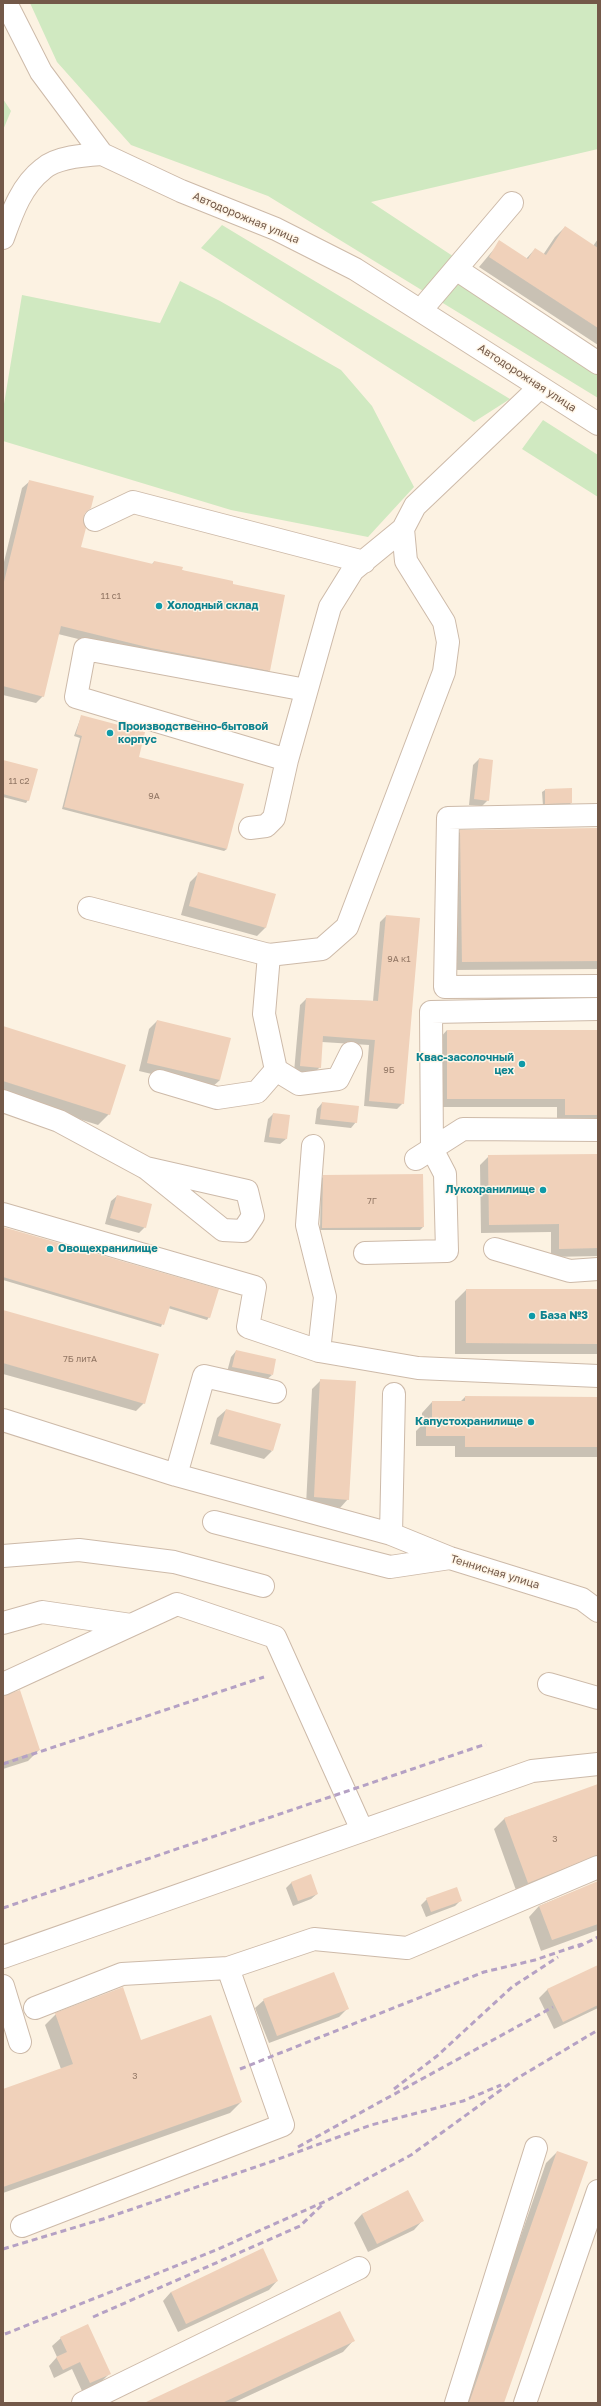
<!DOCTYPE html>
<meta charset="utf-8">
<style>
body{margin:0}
#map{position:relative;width:601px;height:2406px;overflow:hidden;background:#fcf2e2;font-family:"Golos Text",sans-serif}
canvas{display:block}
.frame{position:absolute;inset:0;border:4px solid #735949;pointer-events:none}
</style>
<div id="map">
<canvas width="601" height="2406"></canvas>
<div class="frame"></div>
</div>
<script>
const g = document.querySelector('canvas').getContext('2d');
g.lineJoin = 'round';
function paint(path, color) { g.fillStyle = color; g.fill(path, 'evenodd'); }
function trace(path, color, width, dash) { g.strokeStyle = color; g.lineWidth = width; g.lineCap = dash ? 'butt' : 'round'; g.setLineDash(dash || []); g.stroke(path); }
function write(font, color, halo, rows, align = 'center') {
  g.font = font + ' "Golos Text",sans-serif'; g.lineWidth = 3; g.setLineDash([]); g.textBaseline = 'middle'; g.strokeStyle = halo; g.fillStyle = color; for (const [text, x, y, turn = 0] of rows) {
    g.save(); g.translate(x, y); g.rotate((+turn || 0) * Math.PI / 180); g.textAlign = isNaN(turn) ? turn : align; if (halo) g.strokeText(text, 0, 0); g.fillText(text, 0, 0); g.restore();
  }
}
paint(new Path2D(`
 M30,3H598V149L371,202L598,352V398L268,196L131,145L57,62Z
 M3,99L11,111L3,130Z
 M222,225L510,399L474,422L201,248Z
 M180,281L220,301L341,370L372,406L414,487L368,537L231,510L3,441V410L22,295L160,323Z
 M543,420L598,455V497L522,449Z`), '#d0e9c1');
paint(new Path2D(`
 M565,227L593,246L598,239V345L479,267L500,242L526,259L535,249L543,255L555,237Z
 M30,481L83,514L80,548L151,565L154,562L232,585L269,670L262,677L143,655L58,634L43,696L36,703L3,695V566L22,488Z
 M81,717L227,849L224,851L62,809L80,738L74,736Z
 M479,759L488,800L482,806L469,805L473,765Z
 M3,761L28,800L26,803L3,797Z
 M545,790L571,803L569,805L543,806L542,792Z
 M598,829V969L454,970L452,840L461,831Z
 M199,873L266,927L257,936L181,915L190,882Z
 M386,916L403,1103L397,1109L364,1106L369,1045L322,1042L320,1067L314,1073L294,1072L300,1005L306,999L373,1001L380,922Z
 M157,1021L220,1080L211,1088L139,1071L149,1029Z
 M3,1027L109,1114L98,1125L3,1095Z
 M447,1030L598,1031V1123H557V1107H439V1039Z
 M322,1103L356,1122L351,1128L315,1124L317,1109Z
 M273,1114L286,1139L280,1144L264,1142L268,1119Z
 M598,1155V1256L551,1257V1232L481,1233L480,1165L489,1156Z
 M324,1176L423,1227L420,1230H320L321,1179Z
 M117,1196L145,1227L139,1233L105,1224L111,1201Z
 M3,1228L209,1317L207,1320L168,1308L161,1327L3,1280Z
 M466,1290H598V1354H455V1301Z
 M3,1311L144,1403L136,1411L3,1374Z
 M236,1351L272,1375L266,1380L227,1372L231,1357Z
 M321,1380L348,1499L340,1508L306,1505L312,1389Z
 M465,1397L598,1398V1457H455V1446H416V1431L422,1425V1413L432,1402H460Z
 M226,1410L272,1451L264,1459L210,1444L217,1418Z
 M3,1697L39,1750L28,1761L3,1769Z
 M598,1785V1872L517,1893L494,1829L505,1818Z
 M292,1882L317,1894L311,1899L293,1906L286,1888Z
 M598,1882V1930L541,1951L529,1917L539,1906Z
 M427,1899L460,1901L455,1906L426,1917L421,1905Z
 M598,1974V2008L554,2029L539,1998L548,1989Z
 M264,2000L347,2009L339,2017L269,2043L255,2008Z
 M56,2014L141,2041L241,2102L230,2113L3,2193V2090L61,2069L45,2025Z
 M557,2152L503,2403H463L546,2163Z
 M408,2192L422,2221L414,2230L368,2252L354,2223L362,2214Z
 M277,2281L269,2290L178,2332L163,2301L171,2292Z
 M61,2338L110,2373L101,2382L82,2391L72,2369L54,2378L49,2366L57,2357L52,2346Z
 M353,2341L343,2352L233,2403H146Z`), '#0003');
paint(new Path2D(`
 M565,226L598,248V328L489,257L499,240L528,259L535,248L546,255Z
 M29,480L94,496L91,508L85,513L83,519L86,528L81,547L153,564L154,561L183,567L182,570L233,581V584L285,595L270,671L151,648L61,626L44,697L3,686V586Z
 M81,715L145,732L139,757L244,784L227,849L64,807L82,736L76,734Z
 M479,758L493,760L489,801L474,799Z
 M3,760L38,769L29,801L3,794Z
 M572,788V803L545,804V789Z
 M598,828V961L462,962L460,830Z
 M198,872L276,894L266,928L189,906Z
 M386,915L420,918L404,1104L369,1101L375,1040L323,1036L321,1068L300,1066L306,998L378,1001Z
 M157,1020L231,1038L220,1080L147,1063Z
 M3,1026L126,1065L110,1115L3,1081Z
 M447,1030H598V1115H565V1099H447Z
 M322,1102L359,1106L357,1123L320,1119Z
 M273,1113L290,1115L287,1139L269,1137Z
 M598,1154V1248L559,1249V1224L489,1225L488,1155Z
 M423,1174L424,1227L322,1228L323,1175Z
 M117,1195L152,1204L146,1228L110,1218Z
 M3,1227L219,1289L210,1318L170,1306L164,1325L3,1277Z
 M466,1289H598V1344L466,1343Z
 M3,1310L159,1354L145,1404L3,1363Z
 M236,1350L276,1359L273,1375L232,1367Z
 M320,1379L356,1381L349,1500L314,1497Z
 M465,1396L598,1397V1447H465V1436H426V1420H432V1401H465Z
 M226,1409L281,1424L273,1451L218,1436Z
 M20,1690L40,1750L3,1762V1696Z
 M598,1784V1855L528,1883L504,1818Z
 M311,1874L318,1894L298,1901L291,1882Z
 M598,1881V1924L552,1940L539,1906Z
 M457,1887L462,1901L431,1912L426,1898Z
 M598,1965V2005L563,2022L547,1989Z
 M334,1972L349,2009L277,2036L263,1999Z
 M123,1987L141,2040L211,2015L242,2102L3,2187V2089L73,2064L55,2013Z
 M557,2151L588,2162L504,2403H469Z
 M408,2190L424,2221L377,2244L362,2214Z
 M263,2248L278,2281L186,2324L171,2292Z
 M340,2311L355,2341L222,2403H144Z
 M88,2324L111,2374L90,2383L80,2362L63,2370L56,2357L67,2352L60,2337Z`), '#f0d1ba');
const minor = new Path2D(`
 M6,3L41,72L102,154L181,191L276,229L355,269L598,424
 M3,238C12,213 21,186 43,169C56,157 85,155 102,154
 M456,269L598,363
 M421,310L512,203
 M95,520L133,502L364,562
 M287,760L76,697L85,649L306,690
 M598,815L448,818L445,987L598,986
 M250,828L266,826L274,818L287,760L330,607L353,570L403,529
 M89,908L269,955L322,949L347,927L444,672L448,642L444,622L406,561L403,529L415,506L540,387
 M269,955L264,1014L276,1070L299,1084L338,1079L351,1053
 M160,1081L217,1098L257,1092L276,1070
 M3,1101L59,1121L146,1168L223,1230L243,1231L253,1216L247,1191L146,1168
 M313,1146L307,1225L325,1297L319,1351
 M416,1159L463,1129L598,1130
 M3,1214L255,1287L248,1327L319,1351L418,1368L598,1376
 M495,1249L570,1271L598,1269
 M365,1253L447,1251L445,1174L432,1149L431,1012L598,1009
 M3,1420L176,1475L391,1534L450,1558L582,1599L598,1611
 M176,1475L204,1376L275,1392
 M214,1522L390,1567L450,1558
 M391,1534L394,1394
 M3,1556L79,1550L174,1562L263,1586
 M3,1623L42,1612L131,1625
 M3,1684L177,1604L275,1637L362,1830
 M549,1684L598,1698
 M3,1957L532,1771L598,1764
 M3,1986L20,2042
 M35,2008L122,1974L228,1968
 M22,2226L283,2125L228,1968L314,1939L407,1948L598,1867
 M83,2403L359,2268
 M456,2403L536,2148
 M525,2403L598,2191`);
trace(minor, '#cdbaa9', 24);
trace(minor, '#fff', 22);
trace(new Path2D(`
 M3,1764L264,1677
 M3,1908L486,1744
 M578,1947L598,1937
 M240,2069L484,1972L535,1960L582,1944
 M394,2089L437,2056L512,1987L558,1957
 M298,2147L553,2007
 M3,2249L103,2219L273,2161L371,2125L463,2101L501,2085
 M93,2317L300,2226L322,2205
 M5,2334L216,2250L326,2201L411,2155L516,2079L598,2030`), '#b5a1c4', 3, [6, 4]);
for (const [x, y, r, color] of [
 [159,606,4,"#0f9aa8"],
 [110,733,4,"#0f9aa8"],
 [522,1064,4,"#0f9aa8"],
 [543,1190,4,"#0f9aa8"],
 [50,1249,4,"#0f9aa8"],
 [532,1316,4,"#0f9aa8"],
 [531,1422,4,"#0f9aa8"]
]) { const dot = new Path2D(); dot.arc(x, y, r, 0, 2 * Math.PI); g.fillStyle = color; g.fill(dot); trace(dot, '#fff6e8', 1.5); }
write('9px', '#927765', null, [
 ["11 с1",111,596],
 ["11 с2",19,781],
 ["9А",154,796],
 ["9А к1",399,959],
 ["9Б",389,1070],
 ["7Г",372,1201],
 ["7Б литА",80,1359],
 ["3",555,1839],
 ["3",135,2076]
]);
write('11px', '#735949', '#fff6e8', [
 ["Автодорожная улица",246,218,23],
 ["Автодорожная улица",527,378,33],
 ["Теннисная улица",495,1572,17]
]);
write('bold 11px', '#0d838f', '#fff6e8', [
 ["Холодный склад",167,606],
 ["Производственно-бытовой",118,727],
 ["корпус",118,740],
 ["Квас-засолочный",514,1058,"right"],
 ["цех",514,1071,"right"],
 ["Лукохранилище",535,1190,"right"],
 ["Овощехранилище",58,1249],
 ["База №3",540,1316],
 ["Капустохранилище",523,1422,"right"]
], 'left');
</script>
